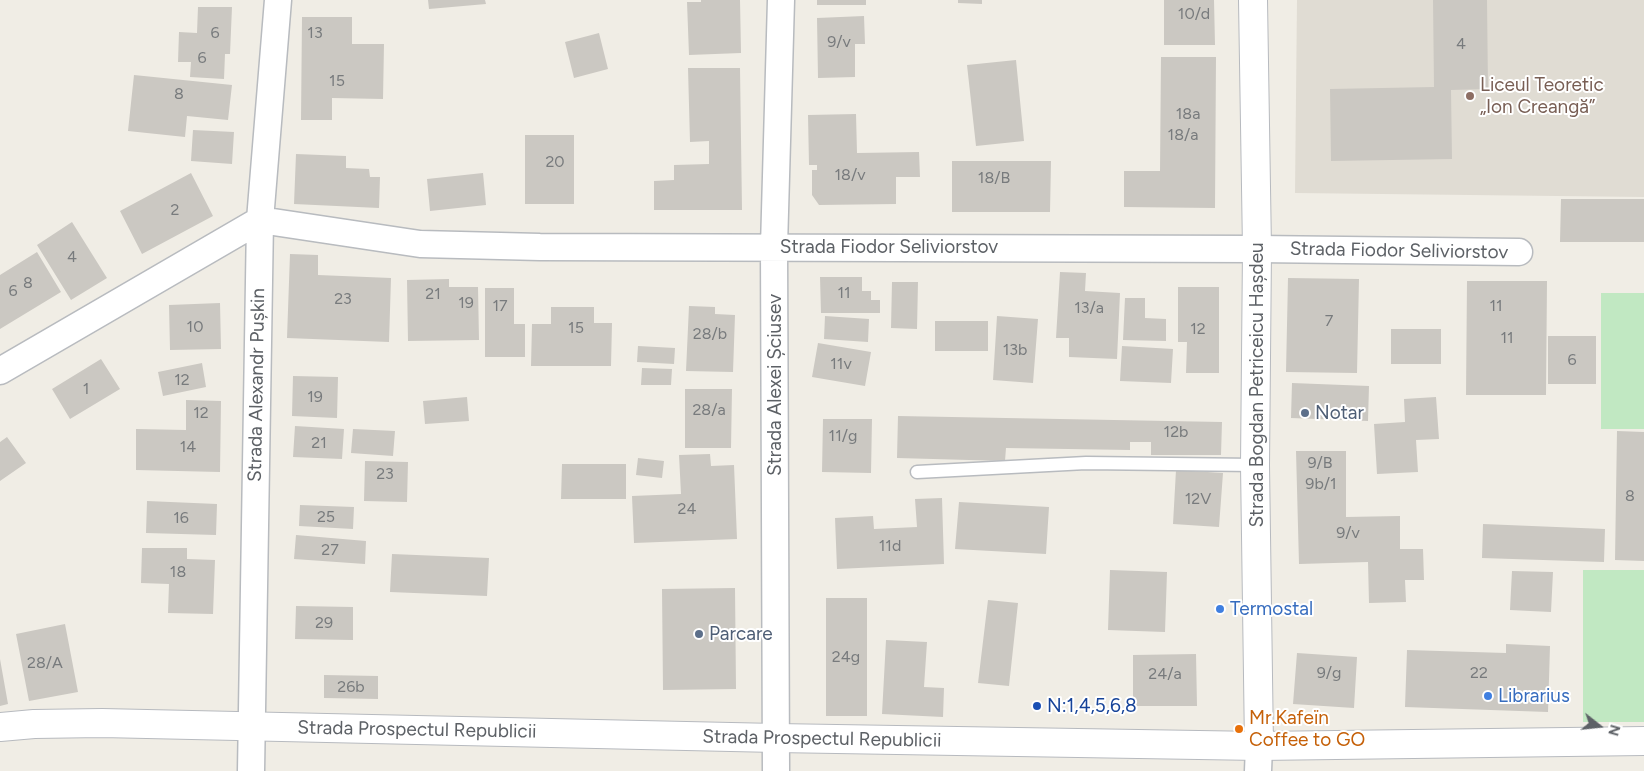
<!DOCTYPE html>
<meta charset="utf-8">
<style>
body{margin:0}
#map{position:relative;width:1644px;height:771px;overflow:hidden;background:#f0ede5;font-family:Figtree,sans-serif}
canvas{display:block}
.north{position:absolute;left:1574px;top:701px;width:50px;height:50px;-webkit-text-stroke:4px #fff;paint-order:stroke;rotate:106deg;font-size:14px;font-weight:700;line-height:20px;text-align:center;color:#5d6166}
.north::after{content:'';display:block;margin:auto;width:18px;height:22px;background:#5d6166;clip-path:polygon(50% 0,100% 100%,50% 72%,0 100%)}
</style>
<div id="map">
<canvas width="1644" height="771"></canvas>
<div class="north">N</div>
</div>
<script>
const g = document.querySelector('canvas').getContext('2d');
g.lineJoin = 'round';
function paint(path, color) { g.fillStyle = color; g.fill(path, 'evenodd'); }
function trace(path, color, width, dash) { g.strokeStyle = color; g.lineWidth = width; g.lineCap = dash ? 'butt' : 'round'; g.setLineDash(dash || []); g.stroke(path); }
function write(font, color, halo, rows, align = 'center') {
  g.font = font + ' Figtree,sans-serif'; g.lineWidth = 4; g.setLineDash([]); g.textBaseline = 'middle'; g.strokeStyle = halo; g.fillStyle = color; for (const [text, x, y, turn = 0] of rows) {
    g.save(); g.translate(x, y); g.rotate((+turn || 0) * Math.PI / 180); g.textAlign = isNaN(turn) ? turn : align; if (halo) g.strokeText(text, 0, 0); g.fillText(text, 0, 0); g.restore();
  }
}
paint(new Path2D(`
 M1297,0H1644V197L1295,193Z`), '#e0dcd3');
paint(new Path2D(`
 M1601,293H1644V429H1601Z
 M1583,570H1644V722H1583Z`), '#c1e8c2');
paint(new Path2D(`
 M428,0H485L486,4L429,9Z
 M701,0H740L741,53L689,55L687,2H701Z
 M817,0H866V5H817Z
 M958,0H982V4L958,3Z
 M1164,0H1214L1215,45H1164Z
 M1433,0H1487L1488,89L1451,90L1452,159L1331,161L1330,89L1434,87Z
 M198,7H232L230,54H225L224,79L190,77L191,62H178L179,32L197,33Z
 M864,16L865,44H855V77L818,78L817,18Z
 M302,17H352V44H384L383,99L332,98V120H301Z
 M599,33L608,69L574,78L565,42Z
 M1161,57H1216L1215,208L1124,207V171H1160Z
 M1016,60L1024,141L976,146L967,65Z
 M688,68H740L742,210H654V181L674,180V165L709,164V141L690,142Z
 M134,75L232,85L228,120L187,116L185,137L128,131Z
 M856,114L857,153L919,152L920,177H896V204L819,205L812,195V170H817V165H809L808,115Z
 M193,130L234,132L232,164L191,161Z
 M525,135H574V204H525Z
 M296,154L346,156V168L369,169L370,177H380L379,208L294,204Z
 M952,161H1051L1050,212H952Z
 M191,173L213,216L142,254L120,211Z
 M483,173L486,205L430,211L427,179Z
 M1561,199H1644V242H1560Z
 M72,222L107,278L71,300L37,245Z
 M37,252L61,292L0,329V275Z
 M290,254L318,255V275L391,278L389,342L287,338Z
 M1060,272L1086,273L1085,291L1120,293L1117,359L1069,357V338H1056Z
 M820,277H862V291H871V300H880V313H821Z
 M1288,278L1359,279L1357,373L1286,372Z
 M449,279V287H478L479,340L408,341L407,280Z
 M1467,281H1547L1546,395H1466Z
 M892,282H918L917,329L891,328Z
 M1178,287H1219V373H1186L1187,342H1178Z
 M485,288H514V324H525V357H485Z
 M1125,298H1145V318L1166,319V341L1123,340Z
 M220,303L221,349L170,350L169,305Z
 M689,306L715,307V314L735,315L733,372L686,371Z
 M551,307H594V323H612L611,366H531L532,324H551Z
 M825,316L869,319L868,342L824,339Z
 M997,316L1038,319L1033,383L993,380Z
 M935,321H988V351H935Z
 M1391,329H1441V364H1391Z
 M1548,336H1596V384H1548Z
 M818,343L871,352L865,386L812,377Z
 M638,346L675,348L674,364L637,362Z
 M1122,346L1173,349L1171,383L1120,381Z
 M101,359L120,389L70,419L52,389Z
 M202,363L206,387L163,396L158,372Z
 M642,368L672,369L671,385H641Z
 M293,376L338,377L337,418L292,416Z
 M1292,383L1369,386L1368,421L1291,418Z
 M685,389H732L731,448H685Z
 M467,397L469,421L425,424L423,401Z
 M1436,397L1439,439L1416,440L1418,472L1377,474L1374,424L1405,422L1404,399Z
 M186,400L221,401L220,472L136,470V429L186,430Z
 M898,416L1222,422L1221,455H1151V442H1130V450L1006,448L1005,461L897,458Z
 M823,419H872L871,473L822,472Z
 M295,426L344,429L342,459L293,457Z
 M353,429L395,431L393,456L351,453Z
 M1617,431L1644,432V561L1615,560Z
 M7,437L26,463L0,481V442Z
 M1296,451H1346V517L1400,516V549H1423L1424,580H1405L1406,602L1369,603L1368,562L1299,564Z
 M710,454L711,466L734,465L737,539L634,543L632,496L681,494L679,455Z
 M638,458L664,461L662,478L636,475Z
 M365,461L408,462L407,502L364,501Z
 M562,464H626V499H561Z
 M1176,470L1223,473L1219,527L1173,524Z
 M942,498L944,564L837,569L835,518L873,516L874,529L917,527L915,499Z
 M147,501L217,504L216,535L146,533Z
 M959,502L1049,507L1046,554L955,549Z
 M300,505L354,507L353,529L299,526Z
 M1483,524L1605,529L1604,562L1482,558Z
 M296,535L366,541L365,564L294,559Z
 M142,548H187V559L215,560L213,614L168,613L169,584L141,583Z
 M392,554L489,558L487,596L390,592Z
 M1110,570L1167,572L1165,632L1108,630Z
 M1512,571L1553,572L1551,612L1510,610Z
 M735,588L736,689L663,690L662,589Z
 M826,598H867V716H826Z
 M988,600L1018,603L1009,686L978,683Z
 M296,606L353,607V640L295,639Z
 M65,624L78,692L29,701L16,634Z
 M886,640L927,642L924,687L944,688L943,717L882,714Z
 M1506,644L1550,646L1548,712L1405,707L1407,650L1506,653Z
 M1297,653L1357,657L1354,708L1293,704Z
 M1196,654L1197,706H1133V655Z
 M0,659L8,704L0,706Z
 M324,675L378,676V699L324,698Z`), '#cbc8c2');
const service = new Path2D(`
 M917,472L1086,463L1255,465`);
const minor = new Path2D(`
 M0,371L260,220L420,244L540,247L1257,249L1519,252
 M251,771L260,220L278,0
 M776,771L774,247L781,0
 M1258,771L1259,746`);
const secondary = new Path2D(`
 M1253,0L1257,249L1255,465L1259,746
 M0,727L34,724L102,723L776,738L1259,746L1644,741`);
trace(service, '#b8bbbf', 15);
trace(minor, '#b8bbbf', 29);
trace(secondary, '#b7babf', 30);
trace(service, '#fff', 12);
trace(minor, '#fff', 26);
trace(secondary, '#fff', 28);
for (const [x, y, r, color] of [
 [1470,96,5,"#8d6e63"],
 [1305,413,5,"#5c6f8a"],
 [1220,609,5,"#3f7fe0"],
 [699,634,5,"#5c6f8a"],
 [1488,696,5,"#3f7fe0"],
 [1037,706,5,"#1a4fb4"],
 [1239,729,5,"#e8710a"]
]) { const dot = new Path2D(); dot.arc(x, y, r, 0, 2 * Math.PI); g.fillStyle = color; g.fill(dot); trace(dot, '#fff', 2); }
write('16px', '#787b7d', null, [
 ["10/d",1194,14],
 ["6",215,33],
 ["13",315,33],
 ["9/v",839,42],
 ["4",1461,44],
 ["6",202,58],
 ["15",337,81],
 ["8",179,94],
 ["18a",1188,114],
 ["18/a",1183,135],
 ["20",555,162],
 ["18/v",850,175],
 ["18/B",994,178],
 ["2",175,210],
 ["4",72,257],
 ["8",28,283],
 ["6",13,291],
 ["11",844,293],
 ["21",433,294],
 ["23",343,299],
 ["19",466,303],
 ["17",500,306],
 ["11",1496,306],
 ["13/a",1089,308],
 ["7",1329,321],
 ["10",195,327],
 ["15",576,328],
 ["12",1198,329],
 ["28/b",710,334],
 ["11",1507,338],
 ["13b",1015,350],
 ["6",1572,360],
 ["11v",841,364],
 ["12",182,380],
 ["1",86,389],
 ["19",315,397],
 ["28/a",709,410],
 ["12",201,413],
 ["12b",1176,432],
 ["11/g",843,436],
 ["21",319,443],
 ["14",188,447],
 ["9/B",1320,463],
 ["23",385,474],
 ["9b/1",1321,484],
 ["8",1630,496],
 ["12V",1198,499],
 ["24",687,509],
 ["25",326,517],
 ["16",181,518],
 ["9/v",1348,533],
 ["11d",890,546],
 ["27",330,550],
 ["18",178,572],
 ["29",324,623],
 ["24g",846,657],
 ["28/A",45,663],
 ["9/g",1329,673],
 ["22",1479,673],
 ["24/a",1165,674],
 ["26b",351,687]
]);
write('19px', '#785e54', '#fff', [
 ["Liceul Teoretic",1480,85],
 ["„Ion Creangă”",1480,107]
], 'left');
write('19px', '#5d6166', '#fff', [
 ["Strada Fiodor Seliviorstov",889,247],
 ["Strada Fiodor Seliviorstov",1399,251,1],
 ["Strada Alexandr Pușkin",257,385,-89],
 ["Strada Alexei Șciusev",775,385,-90],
 ["Strada Bogdan Petriceicu Hașdeu",1257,385,-90],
 ["Strada Prospectul Republicii",417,730,1],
 ["Strada Prospectul Republicii",822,739,1]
]);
write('19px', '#4e5e75', '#fff', [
 ["Notar",1315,413],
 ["Parcare",709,634]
], 'left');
write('19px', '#366cbe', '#fff', [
 ["Termostal",1230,609],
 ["Librarius",1498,696]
], 'left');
write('19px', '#164399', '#fff', [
 ["N:1,4,5,6,8",1047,706]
], 'left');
write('19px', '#c56008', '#fff', [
 ["Mr.Kafeïn",1249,718],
 ["Coffee to GO",1249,740]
], 'left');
</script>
